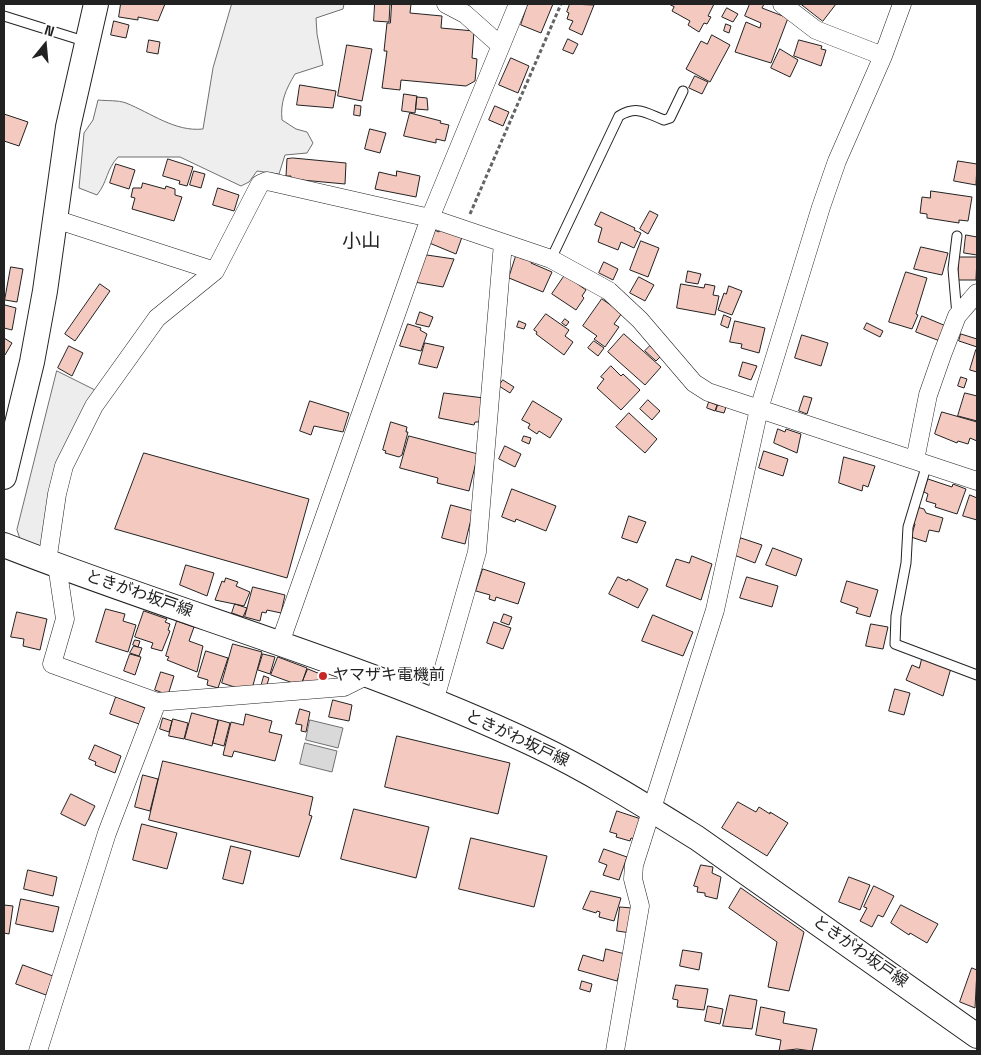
<!DOCTYPE html>
<meta charset="utf-8">
<style>
body{margin:0}
#map{position:relative;width:981px;height:1055px;overflow:hidden;background:#fff;font-family:"Space Grotesk",sans-serif}
canvas{display:block}
.frame{position:absolute;inset:0;border:5px solid #222;pointer-events:none}
.north{position:absolute;left:20px;top:20px;width:50px;height:50px;-webkit-text-stroke:4px #fff;paint-order:stroke;rotate:17deg;font-size:14px;font-weight:700;line-height:20px;text-align:center;color:#222}
.north::after{content:'';display:block;margin:auto;width:18px;height:22px;background:#222;clip-path:polygon(50% 0,100% 100%,50% 72%,0 100%)}
</style>
<div id="map">
<canvas width="981" height="1055"></canvas>
<div class="frame"></div>
<div class="north">N</div>
</div>
<script>
const g = document.querySelector('canvas').getContext('2d');
g.lineJoin = 'round';
function paint(path, color) { g.fillStyle = color; g.fill(path, 'evenodd'); }
function trace(path, color, width, dash) { g.strokeStyle = color; g.lineWidth = width; g.lineCap = dash ? 'butt' : 'round'; g.setLineDash(dash || []); g.stroke(path); }
function write(font, color, halo, rows, align = 'center') {
  g.font = font + ' "Space Grotesk","Noto Sans JP",sans-serif'; g.lineWidth = 4; g.setLineDash([]); g.textBaseline = 'middle'; g.strokeStyle = halo; g.fillStyle = color; for (const [text, x, y, turn = 0] of rows) {
    g.save(); g.translate(x, y); g.rotate((+turn || 0) * Math.PI / 180); g.textAlign = isNaN(turn) ? turn : align; if (halo) g.strokeText(text, 0, 0); g.fillText(text, 0, 0); g.restore();
  }
}
const green = new Path2D(`
 M232,4H344L343,9L316,18L317,34L323,65L295,74C286,89 280,102 282,120L296,129L307,132L313,143L307,153L285,155L279,174L257,171L249,182L241,186L180,157H118C106,170 108,181 97,195L79,188L84,133L93,120L98,100C107,101 118,100 126,103C151,113 175,132 203,129L213,68Z`);
paint(green, '#eee');
trace(green, '#6f6f6f', 1);
const parking = new Path2D(`
 M57,371L99,392L88,407L45,548L20,539L17,530Z`);
paint(parking, '#ededed');
trace(parking, '#6f6f6f', 1);
const water = new Path2D(`
 M310,720L343,728L338,748L306,740Z
 M305,743L337,751L332,772L300,764Z`);
paint(water, '#d9d9d9');
trace(water, '#6f6f6f', 1);
const building = new Path2D(`
 M121,4H165L158,21L138,17V20L119,17Z
 M375,4H390L389,22L374,21Z
 M392,4H411L410,13L442,16L441,28L474,31L472,58L477,59L475,81L466,86L401,80L400,90L382,88L387,51H384L387,23H390Z
 M528,4H553L541,33L521,25Z
 M570,4L594,5L582,35L569,29L573,21L567,19L569,13L567,12Z
 M669,4H714L708,16L711,17L707,24L704,23L699,32L688,25L690,21L672,11L674,7Z
 M750,4H764L762,8L788,18L771,63L735,52L746,22L760,28L761,23L745,16Z
 M801,4H836L823,21Z
 M727,8L738,14L733,22L722,17Z
 M114,21L129,25L126,38L111,35Z
 M726,24L731,26L729,33L724,31Z
 M712,35L730,45L710,82L686,69L701,41L707,44Z
 M568,39L578,44L573,54L563,50Z
 M149,40L160,42L158,54L147,52Z
 M799,40L822,46L821,49L826,50L821,66L794,56Z
 M347,45L372,49L362,101L338,96Z
 M780,49L798,60L790,77L771,68Z
 M511,58L529,66L518,93L499,85Z
 M695,76L708,82L702,94L689,88Z
 M300,85L336,91L333,108L297,105Z
 M404,94L417,96L415,113L402,111Z
 M417,97L427,98L428,110L416,109Z
 M355,105L361,106L360,116L354,115Z
 M495,106L509,112L503,126L489,120Z
 M410,113L441,121L440,123L449,125L445,141L436,139V143L404,136Z
 M4,114L28,122L19,146L4,141Z
 M370,129L386,133L380,153L365,149Z
 M293,158L346,163L345,184L291,179V176H286L287,159Z
 M168,159L193,167L187,186L179,184L180,181L163,176Z
 M958,161L977,164L976,185L954,181Z
 M116,164L135,170L129,189L110,183Z
 M194,171L205,174L201,188L190,185Z
 M397,171L420,176L416,197L375,189L379,172L396,176Z
 M143,183L165,189L166,186L175,189V195L182,197L174,221L132,209L135,198L131,197L133,188H141Z
 M218,188L239,195L234,211L213,205Z
 M931,191L972,197L968,221L959,220V223L927,218V214L920,213L922,197L930,198Z
 M650,211L658,215L648,234L640,229Z
 M601,212L635,228L634,230L641,233L634,248L621,242L618,250L598,242L602,228L595,225Z
 M432,229L439,232L440,229L462,237L456,254L427,242Z
 M966,235L977,237V255L964,253Z
 M641,241L659,248L648,277L630,270Z
 M921,247L948,253L942,275L914,269Z
 M420,254L454,259L443,287L414,282Z
 M516,256L523,259L524,256L532,260L531,263L552,272L543,292L509,278Z
 M959,257H977L976,280H958Z
 M604,262L618,269L613,280L599,273Z
 M11,267L23,269L17,302L5,300Z
 M688,271L701,274L698,284L686,282Z
 M906,272L927,278L916,314L918,315L912,329L889,322Z
 M565,275L586,290L582,296L584,298L576,310L552,294Z
 M639,277L654,285L645,301L630,293Z
 M100,284L110,291L75,341L65,334Z
 M681,284L704,288L705,284L715,286L713,295L719,296L715,315L677,308Z
 M729,286L742,291L732,315L718,310L724,293L726,294Z
 M602,299L622,313L614,324L619,327L605,347L594,339L597,336L583,326Z
 M5,305L16,308L12,330L4,328Z
 M420,312L433,317L429,327L416,324Z
 M546,314L569,330L565,336L573,342L564,355L536,334L537,332L534,330Z
 M724,315L731,318L728,328L721,325Z
 M922,316L946,326L940,341L916,332Z
 M565,319L569,322L566,326L562,323Z
 M519,321L526,324L524,329L517,327Z
 M735,321L765,328L759,353L741,348L742,344L730,342Z
 M867,323L883,331L880,337L864,329Z
 M408,324L421,328L420,330L427,334L421,351L400,346Z
 M624,334L661,367L645,385L608,352Z
 M961,334L977,339V347L959,341Z
 M802,335L828,343L821,366L795,358Z
 M4,338L12,343L5,355H4Z
 M594,341L604,348L598,356L588,348Z
 M425,343L444,347L437,368L419,364Z
 M69,346L83,353L72,376L58,368Z
 M650,346L661,356L656,361L645,351Z
 M976,350L977,351V372L970,370Z
 M743,362L757,366L751,380L739,376Z
 M611,366L621,376L623,374L640,390L621,410L597,388L604,379L601,377Z
 M961,377L967,379L964,388L958,386Z
 M503,380L514,387L510,393L499,386Z
 M444,393L484,398L479,422H475L474,425L439,418Z
 M965,393L977,396V421L958,416Z
 M804,396L812,398L807,414L799,411Z
 M648,400L660,411L652,420L640,409Z
 M310,401L349,413L343,432L314,426L311,435L300,431Z
 M533,401L562,419L550,438L539,431L537,434L528,428L530,424L522,420Z
 M709,402L717,405L715,411L707,408Z
 M718,405L726,407L724,413L716,411Z
 M942,412L977,422V441L970,438L968,444L958,441L957,443L935,434Z
 M629,413L657,439L645,453L616,427Z
 M391,422L407,427L406,432H408L402,455L399,457L385,453L386,451L383,450Z
 M778,429L785,432L786,429L801,434L797,453L774,443Z
 M409,436L478,454L469,491L437,483L438,478L400,468Z
 M524,436L531,438L529,444L522,441Z
 M505,446L521,454L515,467L499,459Z
 M764,451L788,459L783,476L759,468Z
 M144,453L309,499L287,578L115,529Z
 M844,457L875,466L868,487L863,485L862,491L839,483Z
 M928,479L952,487L953,484L966,489L957,514L935,507L936,504L926,501L928,494L924,492Z
 M512,489L556,506L546,531L516,519L515,522L502,517Z
 M970,495L977,498V520L963,516Z
 M451,505L473,511L465,544L442,538Z
 M917,507L924,509L926,513L943,518L939,532L929,530L926,542L911,537L915,524L912,521Z
 M629,516L646,522L637,543L622,538Z
 M741,538L762,545L755,563L734,555Z
 M773,548L802,559L796,576L766,565Z
 M692,556L712,564L701,600L666,586L676,559L689,563Z
 M186,565L214,573L207,596L180,585Z
 M483,569L525,583L518,604L496,597L495,601L489,599L490,595L476,591Z
 M618,577L627,581L628,579L648,589L638,608L609,594Z
 M747,577L778,586L772,607L740,598Z
 M226,578L238,582L236,586L250,592L244,606L215,600L222,581L224,582Z
 M847,581L878,590L870,617L856,613L858,608L841,602Z
 M253,587L285,595L281,613L267,610L266,613L262,612L260,621L245,617Z
 M235,604L247,608L243,617L232,613Z
 M106,609L125,614L123,621L136,625L128,652L96,642Z
 M144,611L167,619L165,622L170,624L168,630L170,631L162,651L151,648L153,643L135,637Z
 M17,612L47,619L40,650L23,646L24,639L11,637Z
 M504,614L512,617L509,625L501,622Z
 M653,615L693,632L683,656L642,641Z
 M177,621L194,627L189,641L203,646L197,672L167,660L169,657L166,656Z
 M494,622L511,628L503,649L487,643Z
 M871,624L888,627L883,649L866,646Z
 M135,640L140,641L138,647L133,645Z
 M233,644L262,652L252,689L244,690L222,683Z
 M134,646L142,648L139,656L130,653Z
 M206,651L228,658L218,688L207,685L208,680L198,677Z
 M130,654L141,657L135,675L124,671Z
 M263,654L275,657L270,674L258,670Z
 M278,657L307,668L301,686L271,675Z
 M922,659L951,668L943,696L906,680L912,665L919,668Z
 M308,669L325,676L322,684L302,683Z
 M161,672L174,676L168,695L155,690Z
 M264,676L269,678L266,688L261,687Z
 M895,689L910,693L904,715L889,711Z
 M116,697L145,708L139,724L110,714Z
 M333,700L352,705L349,721L329,717Z
 M300,709L310,712L306,732L301,731L302,725L296,724Z
 M192,713L218,720L212,746L185,739Z
 M246,714L272,721L269,732L282,735L275,761L234,751L232,757L223,755L231,722L243,725Z
 M163,718L172,721L169,732L160,729Z
 M173,719L188,723L184,739L169,736Z
 M219,720L230,723L224,746L213,743Z
 M397,736L510,763L498,814L385,787Z
 M95,745L121,756L115,773L95,765L96,762L89,759Z
 M163,761L313,797L309,815L312,816L299,857L149,820Z
 M143,775L158,779L150,811L135,807Z
 M71,794L95,806L85,826L61,814Z
 M738,802L756,812L759,807L770,814V812L788,823L767,856L722,828Z
 M354,809L429,827L416,878L341,859Z
 M617,811L644,820L638,840L631,838L630,841L616,837L617,834L610,832Z
 M142,824L177,833L167,869L133,860Z
 M471,838L547,856L534,907L459,889Z
 M231,846L251,851L243,884L223,879Z
 M604,849L627,857L619,880L603,875L607,865L599,862Z
 M701,865L713,867L712,873L721,877L717,899L705,896V893L697,892L698,887L694,886Z
 M28,870L57,877L53,896L24,889Z
 M849,877L870,885L860,910L839,902Z
 M874,886L894,896L883,917L878,915L872,927L860,921L867,908L864,907Z
 M741,888L804,932L789,991L768,987L777,942L729,908Z
 M591,891L621,898L614,921L599,917L600,912L597,911L596,913L583,909Z
 M21,899L59,907L53,932L16,924Z
 M4,905L13,906L9,934L4,933Z
 M901,905L938,924L927,943L910,933L909,935L891,923Z
 M620,907L632,908L631,933L617,931Z
 M606,949L625,954L617,981L578,970L583,955L603,961Z
 M683,950L702,953L699,970L680,966Z
 M23,965L53,976L46,995L16,984Z
 M972,968L977,970L975,1008L960,1002Z
 M582,981L592,984L590,992L580,989Z
 M676,985L708,989L704,1010L677,1007L678,1000L673,999Z
 M730,995L757,1000L752,1029L723,1026Z
 M708,1006L723,1009L720,1024L705,1021Z
 M761,1007L785,1012L783,1023L817,1029L812,1051L797,1049L779,1051L781,1040L756,1035Z`);
paint(building, '#f3c9c0');
trace(building, '#222', 1);
const lane = new Path2D(`
 M4,16L87,42
 M957,236L953,269L957,315
 M551,259L619,116C637,105 646,113 664,120L670,118L683,91
 M927,464L908,527L906,563L896,616L895,644L977,675`);
const street = new Path2D(`
 M446,4L465,14L501,46
 M782,4L816,30L883,56
 M55,219L215,271
 M915,460L928,395L942,355L957,316L977,293
 M47,562L57,494L64,466L94,406L157,318L215,271L260,184L267,181L430,218L551,259L609,291L640,320L694,383L708,392L977,481
 M57,565L65,619L52,664L157,702L344,687L368,675
 M280,643L430,218L518,4
 M434,702L477,552L503,243
 M38,1051L107,833L157,702
 M615,1051L640,906L633,879L634,865L715,610L759,409L821,207L837,161L883,56L902,4`);
const secondary = new Path2D(`
 M4,477L32,362L45,291L68,127L96,4
 M4,545C179,614 362,663 533,744C590,771 644,805 697,838L977,1036`);
trace(lane, '#222', 11);
trace(street, '#222', 19);
trace(secondary, '#222', 26);
trace(new Path2D(`
 M470,214L561,4`), '#646464', 3, [4, 2.5]);
trace(lane, '#fff', 9);
trace(street, '#fff', 18);
trace(secondary, '#fff', 24);
for (const [x, y, r, color] of [
 [323,676,5,"#c62828"]
]) { const dot = new Path2D(); dot.arc(x, y, r, 0, 2 * Math.PI); g.fillStyle = color; g.fill(dot); trace(dot, '#fff', 2); }
write('16px', '#222', '#fff', [
 ["ときがわ坂戸線",139,594,19],
 ["ときがわ坂戸線",517,739,25],
 ["ときがわ坂戸線",860,952,35]
]);
write('16px', '#222', '#fff', [
 ["ヤマザキ電機前",333,676]
], 'left');
write('19px', '#222', '#fff', [
 ["小山",361,242]
]);
</script>
